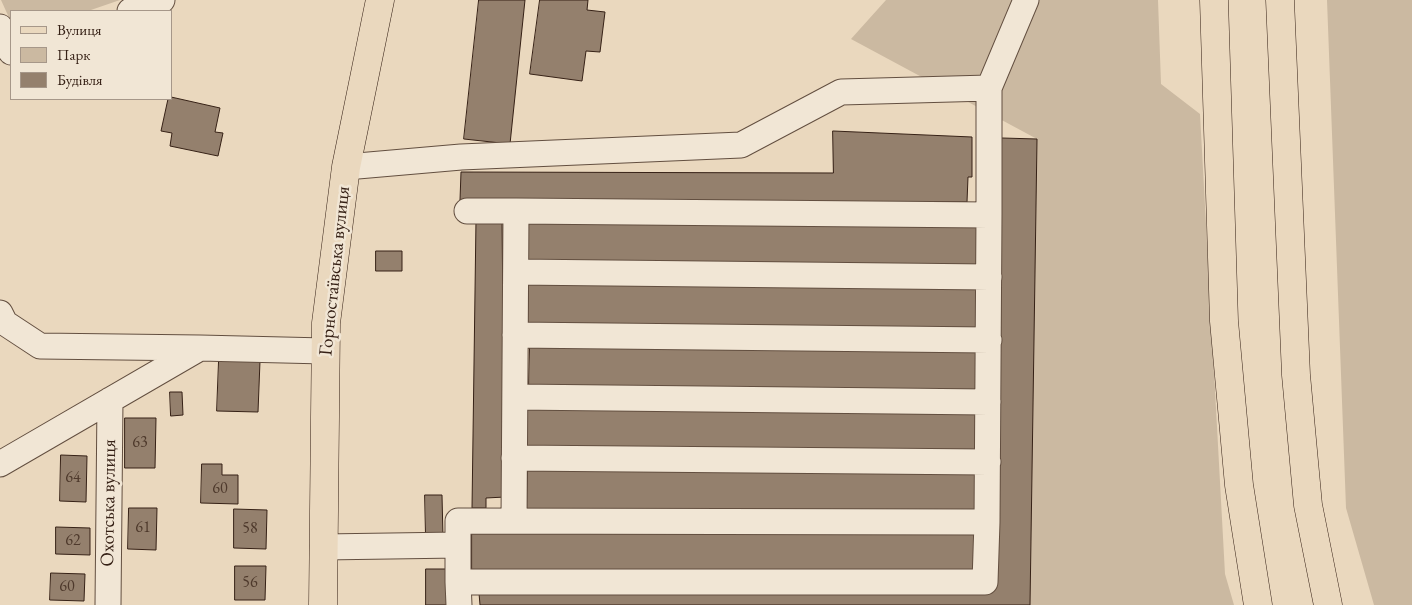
<!DOCTYPE html>
<meta charset="utf-8">
<style>
body{margin:0}
#map{position:relative;width:1412px;height:605px;overflow:hidden;background:#ead8be;font-family:"EB Garamond",serif}
canvas{display:block}
.legend{position:absolute;left:10px;top:10px;width:162px;height:90px;box-sizing:border-box;background:#f1e6d5;border:1px solid #a69789;margin:0;padding:6px 9px;list-style:none;font-size:15px;color:#362116}
.legend li{display:flex;align-items:center;gap:10px;height:25px}
.legend b{width:25px;border:1px solid #a69789}
</style>
<div id="map">
<canvas width="1412" height="605"></canvas>
<ul class="legend">
<li><b style="height:6px;background:#ead8be"></b>Вулиця</li>
<li><b style="height:14px;background:#cbb9a1"></b>Парк</li>
<li><b style="height:14px;background:#94806d"></b>Будівля</li>
</ul>
</div>
<script>
const g = document.querySelector('canvas').getContext('2d');
g.lineJoin = 'round';
function paint(path, color) { g.fillStyle = color; g.fill(path, 'evenodd'); }
function trace(path, color, width, dash) { g.strokeStyle = color; g.lineWidth = width; g.lineCap = dash ? 'butt' : 'round'; g.setLineDash(dash || []); g.stroke(path); }
function write(font, color, halo, rows, align = 'center') {
  g.font = font + ' "EB Garamond",serif'; g.lineWidth = 5; g.setLineDash([]); g.textBaseline = 'middle'; g.strokeStyle = halo; g.fillStyle = color; for (const [text, x, y, turn = 0] of rows) {
    g.save(); g.translate(x, y); g.rotate((+turn || 0) * Math.PI / 180); g.textAlign = isNaN(turn) ? turn : align; if (halo) g.strokeText(text, 0, 0); g.fillText(text, 0, 0); g.restore();
  }
}
paint(new Path2D(`
 M1,0H120L88,11H11V22Z
 M886,0H1158L1161,84L1200,114L1225,574L1234,605H1030L1037,139L851,39Z
 M1327,0H1412V605H1374L1346,508Z`), '#cbb9a1');
const building = new Path2D(`
 M479,0H525L510,144L464,139Z
 M540,0H588L587,10L605,12L600,52L586,51L582,81L530,74Z
 M171,97L220,108L215,132L223,133L218,156L170,146L172,133L161,131L168,99Z
 M833,131L972,137V177H968L967,202L460,200L461,172L833,173Z
 M1002,138L1037,139L1030,605H480L479,593L993,591Z
 M502,219L505,497L486,498V508H472L476,220Z
 M527,220L986,223V266L527,263Z
 M376,251H402V271H376Z
 M529,281L981,287V329L528,323Z
 M530,343L980,348L979,390L529,385Z
 M219,360L260,361L258,412L217,411Z
 M170,392H182L183,415L171,416Z
 M528,405L977,410L976,453L527,449Z
 M125,418H156L155,468H125Z
 M61,455L87,456L86,502L60,501Z
 M202,464H222V475H238V504L201,503Z
 M528,464L978,470V515L527,509Z
 M425,495H442L443,538H426Z
 M129,508H157L156,550L128,549Z
 M234,509L267,510L266,549L234,548Z
 M56,527L90,528V555L56,554Z
 M472,529L976,532V574L472,572Z
 M235,566H266L265,600H235Z
 M426,569H449V605H426Z
 M51,573L85,574L84,601L50,600Z`);
paint(building, '#94806d');
trace(building, '#362116', 1);
const minor = new Path2D(`
 M130,11L162,0
 M0,27L11,52
 M989,88V215
 M346,167L461,157L741,145L841,92L989,88L1026,0
 M467,211H516
 M516,272L989,277
 M0,313L5,323L40,346L200,348
 M515,335L989,340
 M515,397L988,402
 M514,458L988,462
 M0,464L200,348L325,351
 M514,521L516,211L989,215L987,522
 M323,547L458,545V521L987,522L985,582H458V545
 M458,582L459,605
 M108,605L110,400`);
const major = new Path2D(`
 M1214,0L1224,321L1239,485L1258,605
 M1280,0L1296,375L1308,505L1328,605
 M323,605L326,323L346,167L380,0`);
trace(minor, '#634f40', 27);
trace(major, '#362116', 29);
trace(minor, '#f1e6d5', 25);
trace(major, '#ead8be', 28);
write('16px', '#4e392c', null, [
 ["63",140,443],
 ["64",73,478],
 ["60",220,489],
 ["61",143,528],
 ["58",250,529],
 ["62",73,541],
 ["56",250,583],
 ["60",67,587]
]);
write('19px', '#362116', '#f1e6d5', [
 ["Горностаївська вулиця",335,271,-84],
 ["Охотська вулиця",109,503,-89]
]);
</script>
